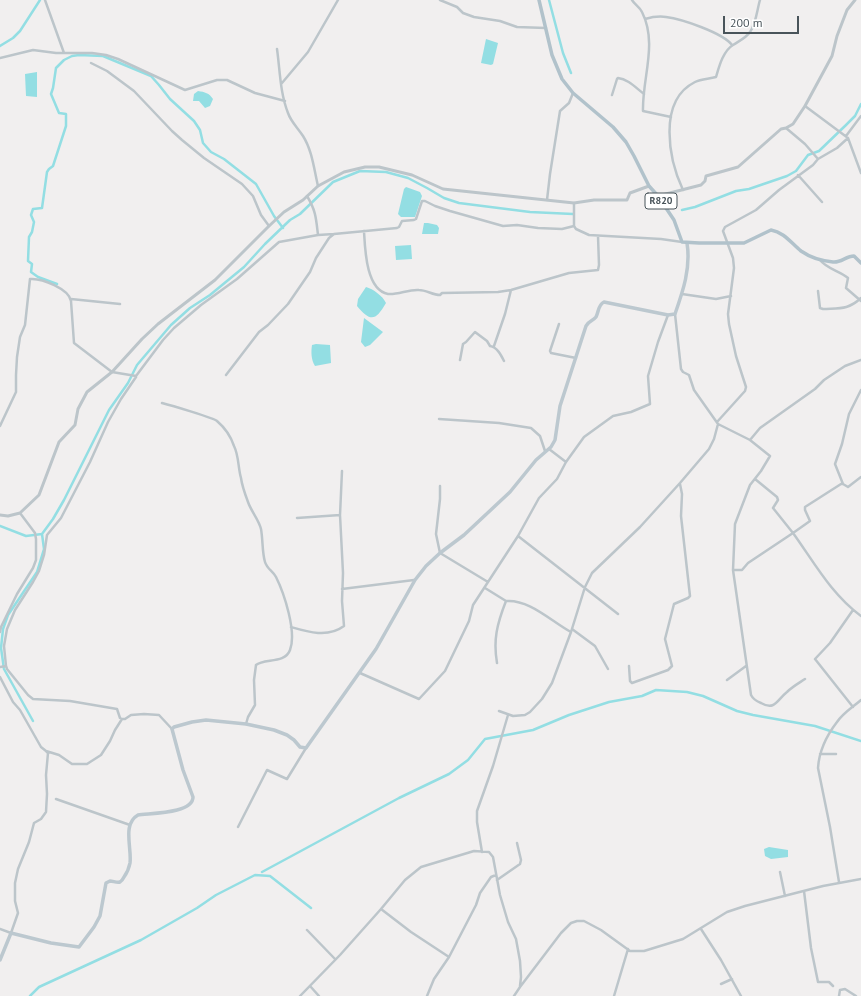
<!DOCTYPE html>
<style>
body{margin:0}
#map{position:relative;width:861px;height:996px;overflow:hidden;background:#f1efef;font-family:"PT Sans",sans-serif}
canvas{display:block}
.scale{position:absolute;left:723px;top:16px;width:76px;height:18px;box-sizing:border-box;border:2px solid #49545a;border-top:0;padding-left:5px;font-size:12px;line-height:14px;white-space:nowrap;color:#49545a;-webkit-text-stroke:3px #fff;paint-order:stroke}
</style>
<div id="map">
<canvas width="861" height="996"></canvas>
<div class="scale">200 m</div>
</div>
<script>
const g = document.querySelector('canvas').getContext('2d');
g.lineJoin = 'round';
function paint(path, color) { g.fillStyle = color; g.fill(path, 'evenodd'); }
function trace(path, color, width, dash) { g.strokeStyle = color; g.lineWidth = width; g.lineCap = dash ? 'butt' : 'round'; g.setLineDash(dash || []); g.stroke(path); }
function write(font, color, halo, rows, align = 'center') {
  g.font = font + ' "PT Sans",sans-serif'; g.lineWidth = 4; g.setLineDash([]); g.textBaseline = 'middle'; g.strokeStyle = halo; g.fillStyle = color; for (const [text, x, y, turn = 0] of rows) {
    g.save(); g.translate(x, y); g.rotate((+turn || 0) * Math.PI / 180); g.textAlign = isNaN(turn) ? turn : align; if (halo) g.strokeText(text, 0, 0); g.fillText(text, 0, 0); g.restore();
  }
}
paint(new Path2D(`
 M486,39L498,43L493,64L491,65L481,63Z
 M37,72V97L26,96L25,74Z
 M198,91C205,92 209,93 213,99L210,106L205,108L199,101H193L194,94Z
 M406,187L420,192L422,196L415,217H401L398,214L404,189Z
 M424,223H428L437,225L439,228L438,234H422Z
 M411,245L412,259L396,260L395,246Z
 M366,287C373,289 383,296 386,303C376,320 371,323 357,306L358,299Z
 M364,318L383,332L370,345L365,347L361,342Z
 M316,344L330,345L331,363L315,366C311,360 311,351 312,345Z
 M769,847L788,850V857L771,859L765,856L764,849Z`), '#93dee3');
trace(new Path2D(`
 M549,0L563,53L571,73
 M0,46L13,38L20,31L40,0
 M682,210L695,207L736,191L749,189L787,176L796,171L808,155L819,151L846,125L855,116L861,104
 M57,284L38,277L31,272L32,264L28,261L29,237L32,232L34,222L31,215L33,209L42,208L47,172L49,169L53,166L66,126V114L59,113L51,94L53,88L56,68L64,60L72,56L79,55L103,56L151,76L159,85L170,99L194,121L200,130L203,143L211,152L224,159L256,184L274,216L283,228
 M0,526L26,536L42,534
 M33,721L4,669L1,648L3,629L8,615L37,572L44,549L42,534L53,519L64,500L109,410L128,383L137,365L171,325L190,308L210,295L244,267L265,244L290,220L300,214L333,182L360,171L386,172L408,178L427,188L444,198L459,203L530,212L573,214
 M262,872L399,798L449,774L468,760L485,739L533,730L569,715L609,702L642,696L656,690L687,692L703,696L737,711L753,715L815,726L861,741
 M30,996L39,987L141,940L197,908L216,895L255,875L270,876L311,908`), '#93dee3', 2.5);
trace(new Path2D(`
 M45,0L64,53
 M440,0L457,7L463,13L474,17L500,21L517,27L546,28
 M632,0C635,5 640,7 642,12C658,44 642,78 643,111L671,117
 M645,19C652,17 659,16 666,17C682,19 723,33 732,45
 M277,49C280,70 280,93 288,113C291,122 298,128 303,136C312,150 314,169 318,186
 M0,58L33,50L56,53H92L106,55L118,59L185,90L217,80H227L255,93L285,101
 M91,63L107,71L134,91L172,131L182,140L204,158L242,184L253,196L261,215L269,226
 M282,83L308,52L338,0
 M612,95L617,79L618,78C628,79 636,88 644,94
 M805,106L848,138L861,173
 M786,128L805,144L818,159
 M846,136L861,116
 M798,175L822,202
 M683,190C669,160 657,101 695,82C701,79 709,79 716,77C719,67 723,51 733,45C739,41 746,38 750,32C756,24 757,10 760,0
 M307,196C316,211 316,218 318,235
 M547,200L550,174L560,111L569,103L573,93
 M574,203V226L576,229L589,235L661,239L682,242
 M364,231C365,249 366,290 388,294C398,295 409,289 419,290C426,290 433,295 440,295L442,293L498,292L511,290L569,273L598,270L599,265L598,236
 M820,260C827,269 840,271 848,278L846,288L861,301
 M818,291L820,308L823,309C840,308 848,310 861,298
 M682,294L716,299L731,296
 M71,299L120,304
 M675,314L681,369L683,372L689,375L694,390L718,424L750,440L770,456L761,471L750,485L735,524L733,570L751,695C753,699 756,701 761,703C775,711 777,700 787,692C792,687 799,683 805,679
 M559,324L550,351L551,353L576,358
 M494,346L505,314L511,290
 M460,360L463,344L466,342L475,332L487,341L490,346C497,347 501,355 504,361
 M226,375L259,332L268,325L288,304L310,272L316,258L329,238L334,234L397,228L399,227L402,221L414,220L416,219L422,201H425L435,206L450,211L503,226L517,225L538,228L562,229L574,226
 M136,377L121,399L108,422L90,462L61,518L47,535L44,555L39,571L33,582L15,610L7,629L4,646L6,666L7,669L28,695L33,699L70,701L117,709L120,718L122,719H125L131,715L144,714L159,715L172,729
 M162,403C170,405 214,418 217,421C224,427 231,437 234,446C239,456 238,468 241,478C242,486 245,494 248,502C251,511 259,520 261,529C263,540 262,552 265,562C267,569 273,571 276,577C284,593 297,632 290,650C285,664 264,658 256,665L254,680L255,705L248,717L246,724
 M439,419L499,423L531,428L540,436L545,451
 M717,422L745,391L746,387L736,356L729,324L728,314L734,268L733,258L723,231L725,227L756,210L779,190L813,165L818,159L837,148L848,138
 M0,426L16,392V375L17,357L20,337L25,325L30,279C42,278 69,289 71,301L74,343L112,372L136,376L163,340L174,328L201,305L237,279L279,242L318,235L334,234
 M750,440L760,428L815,389L824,380L845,366L861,360
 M566,462L584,437L613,416L631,412L650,404L648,376L658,342L668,315
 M861,477L848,487L843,484H841L805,507V510L810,521L793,533C814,562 831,594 861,616
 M843,484L835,464L842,444L849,414L861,390
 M440,486V499L436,534L440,553L488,582
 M297,518L340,515
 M518,536L618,614
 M733,570H742L748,563L793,533L773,508L778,500L777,497L755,479
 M485,588L506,601C497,624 493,640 497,663
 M342,589L414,580
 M506,601C529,599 551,621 571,632
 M291,627C308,632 328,638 344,626L342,601L343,573L340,515L342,471
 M572,629L595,646L608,669
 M0,632L1,627L17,594L33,568L36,560V539L35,533L20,513
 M629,666L630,681L632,683L668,670L672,666L665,639L674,604L688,598L690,596L681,516L682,494L680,484
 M0,667L6,666
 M360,673L419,699L445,671L469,621L473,605L518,536L539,498L557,479L566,462L549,449
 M0,677L13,702L20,710L41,747L46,751L48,753L46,775L47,794L46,812L41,819L34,823L29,842L18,869L15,883V901L18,913L11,933L0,929
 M727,680L746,666
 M853,707L815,659L830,643L853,610
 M499,711L513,716L525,715L530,712L542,699L552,683L571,632L585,587L592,573L640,527L680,483L709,449L714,439L718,424
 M46,751L59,755L72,764H87L101,755L110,741L115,730L122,719
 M820,754H836
 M56,799L130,825
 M238,827L267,770L287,779L306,748
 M482,852L477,822V811L493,766L508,715
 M780,872L785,896
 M497,880L520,864L521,860L517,843
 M839,882L830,827L818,768C819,752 827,735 837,722C843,713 853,707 861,700
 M804,891L811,948L818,982H829L833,986
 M381,909L411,932L449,957
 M701,929L721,960L741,996
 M307,930L335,959
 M721,984L732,979
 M310,986L319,996
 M300,996L340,955L381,909L405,880L421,867L474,851L489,852L493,857L500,895L508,922L516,939L520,961L521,977L520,986
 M427,996L434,979L449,957L476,905L480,893L491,877L496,875
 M514,996L520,987L561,933L571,923L577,921H584L601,930L630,951H644L683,939L727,912L745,906L823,886L861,879
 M614,996L628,949
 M839,996L840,990L845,989L856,996`), '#bcc5ca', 2.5);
trace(new Path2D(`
 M658,196L701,185L705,181L706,176L738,167L781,129L786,128L793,124L805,106L832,56L837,36L847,10L855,0
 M0,515L8,516L20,513L39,495L59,442L75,425L78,409L87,392L112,372L142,339L158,324L215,280L269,226L284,212L303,200L318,186L344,172L365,167H379L412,175L443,189L574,203L594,200H627L630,193L649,186`), '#bcc5ca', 3);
trace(new Path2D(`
 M0,960L11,933L51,943L79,947L94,927L100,916L106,883L110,881C113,881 117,883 120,882C122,881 123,879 124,877C127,873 129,868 130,863C132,848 122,824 138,815C149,813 193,814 193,797L183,770L172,729L174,727L192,722L206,720L246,724L274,730L287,735L294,740L300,747L306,748L376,649L415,580L426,566L440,553L464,535L510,492L536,460L551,447L555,440L560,406L586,326C588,321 593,321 596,317C599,311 598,305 604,302L668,315L675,314C683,291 691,268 687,243`), '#bcc8cf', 3.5);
trace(new Path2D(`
 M539,0L552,55L562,79L573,93L613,127L626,142L634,156L649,186L658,196L674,220L682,242L699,243H744L771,230C784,232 792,244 801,251C811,258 822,261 833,262C841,263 846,256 854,256L861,263`), '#b1c2cb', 3.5);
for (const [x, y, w] of [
 [661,201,32]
]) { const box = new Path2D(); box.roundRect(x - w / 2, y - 8, w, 16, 3); g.fillStyle = '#fff'; g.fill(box); trace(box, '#49545a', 1); }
write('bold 10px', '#49545a', null, [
 ["R820",661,201]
]);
</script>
